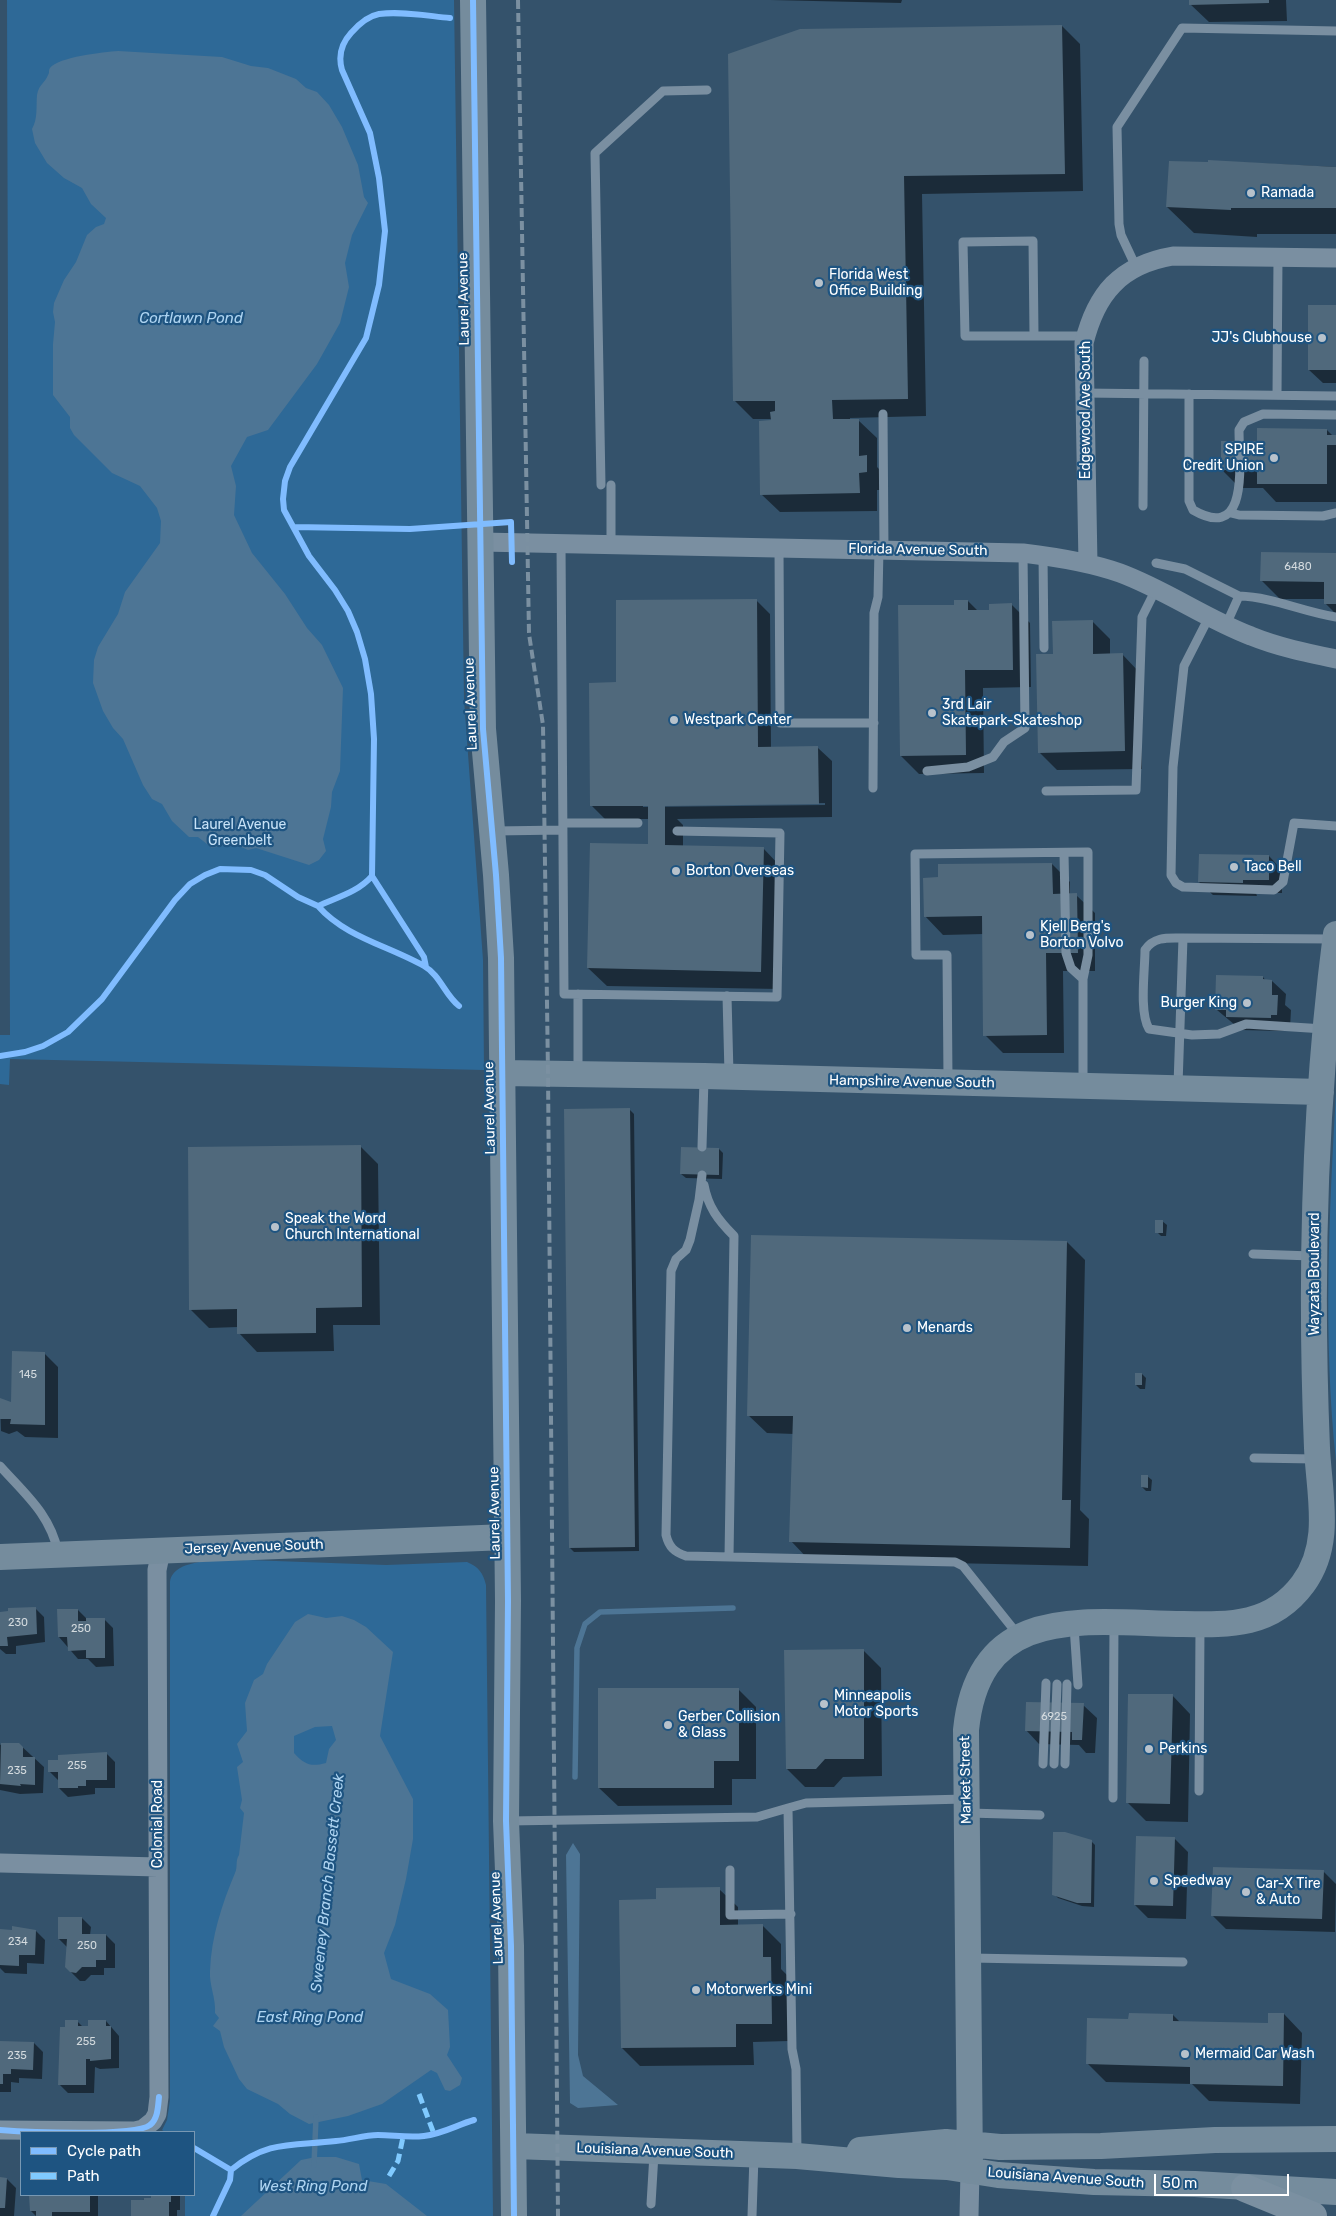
<!DOCTYPE html>
<style>
body{margin:0}
#map{position:relative;width:1336px;height:2216px;overflow:hidden;background:#34526b;font-family:Rubik,sans-serif}
canvas{display:block}
.legend{position:absolute;left:20px;top:2131px;width:175px;height:65px;box-sizing:border-box;background:#1e5481;border:1px solid #7898b3;margin:0;padding:6px 9px;list-style:none;font-size:15px;color:#fff}
.legend li{display:flex;align-items:center;gap:10px;height:25px}
.legend b{width:25px;border:1px solid #7898b3}
.scale{position:absolute;left:1154px;top:2174px;width:135px;height:22px;box-sizing:border-box;border:2px solid #fff;border-top:0;padding-left:6px;font-size:15px;line-height:18px;white-space:nowrap;color:#fff;-webkit-text-stroke:4px #1e5481;paint-order:stroke}
</style>
<div id="map">
<canvas width="1336" height="2216"></canvas>
<ul class="legend">
<li><b style="height:6px;background:#80bcff"></b>Cycle path</li>
<li><b style="height:6px;background:#80caff"></b>Path</li>
</ul>
<div class="scale">50 m</div>
</div>
<script>
const g = document.querySelector('canvas').getContext('2d');
g.lineJoin = 'round';
function paint(path, color) { g.fillStyle = color; g.fill(path, 'evenodd'); }
function trace(path, color, width, dash) { g.strokeStyle = color; g.lineWidth = width; g.lineCap = dash ? 'butt' : 'round'; g.setLineDash(dash || []); g.stroke(path); }
function write(font, color, halo, rows, align = 'center') {
  g.font = font + ' Rubik,sans-serif'; g.lineWidth = 4.5; g.setLineDash([]); g.textBaseline = 'middle'; g.strokeStyle = halo; g.fillStyle = color; for (const [text, x, y, turn = 0] of rows) {
    g.save(); g.translate(x, y); g.rotate((+turn || 0) * Math.PI / 180); g.textAlign = isNaN(turn) ? turn : align; if (halo) g.strokeText(text, 0, 0); g.fillText(text, 0, 0); g.restore();
  }
}
paint(new Path2D(`
 M7,0H454L464,699L483,960L484,1070L10,1059L9,1085L0,1084V1035H10Z
 M1336,1092V1461C1323,1339 1329,1214 1336,1092Z
 M248,1560L386,1565L467,1562C479,1567 483,1573 486,1585L493,2216H185V2195H194V2132H165L162,2130L167,2120L170,2100V1582C173,1556 228,1561 248,1560Z`), '#2e6997');
paint(new Path2D(`
 M118,51L222,57L251,66L268,68L296,79L306,88L317,92L329,105L342,127L358,165L364,197L368,203L352,235L345,263L349,287L340,323L317,364L268,430L247,437L231,466L236,486L234,515L252,553L285,594L307,628L322,645L343,688L340,771L332,792L331,807L323,839L326,851L319,860L309,865L256,848L248,850L232,843L212,848L198,837H189L172,821L162,804L152,799L143,785L123,739L113,728L103,711L93,683L94,660L98,647L118,614L125,592L160,543L161,521L157,508L140,486L112,473L74,435L70,428V417L53,395V344L55,322L53,312L54,303L64,280L76,262L87,235L96,227L104,224L106,218L91,204L82,188L64,178L47,163L35,143L32,129C38,119 36,106 37,95C39,84 45,83 48,75C50,72 48,71 50,68C58,57 104,52 118,51Z
 M308,1614L326,1618L342,1616L354,1620L366,1627L393,1652L380,1736L413,1799V1839L406,1879L395,1925L384,1953L391,1979L430,1994L448,2010L450,2047L447,2055L462,2078L460,2085L450,2091L445,2090L437,2073L431,2070L382,2104L348,2116L309,2124L290,2114L278,2104L247,2089L239,2079L224,2047L220,2031L213,2026L219,2018L215,2013C216,1998 209,1985 210,1971C211,1937 222,1904 235,1873C238,1867 235,1861 239,1855L244,1813L240,1808L242,1800L237,1767L243,1762L237,1744L247,1731L245,1703L254,1680L263,1674L267,1664L295,1622ZM332,1726L336,1740L329,1749L326,1763C311,1767 305,1765 294,1753V1736L315,1727Z
 M573,1843L580,1854L578,2055L583,2076L618,2105L578,2108L570,2103L566,1855Z
 M316,2157H336L359,2164L362,2180L386,2184L427,2216H241L301,2160Z`), '#4d7595');
paint(new Path2D(`
 M770,0H902L901,3Z
 M1190,0H1286L1287,21L1209,22L1190,4Z
 M1062,26L1080,44L1083,191L922,194L926,416L850,418V420H858L877,438V467L885,475V490H877V511L780,512L761,494L772,419H753L735,401L729,55Z
 M1170,162H1232L1336,167V234H1257V237L1194,233L1167,207Z
 M1336,306V383H1323L1309,370Z
 M1327,430L1333,436H1336V502H1276L1263,488H1240L1222,470L1258,442Z
 M1336,555V614L1325,603V599H1280L1261,580Z
 M756,600L770,614L771,748H818L832,761V817L677,819L683,825V847L763,848L781,867L779,989L607,986L588,968L650,845V819H605L592,806L618,684ZM825,803V805L643,807V805Z
 M968,601L978,611H990L1012,605L1030,623L1031,687L983,688L984,773L919,774L901,756L955,606Z
 M1092,621L1110,639V655L1122,654L1140,673L1142,769L1057,770L1039,752L1054,655Z
 M1269,856L1282,870V893H1256L1257,896L1213,895L1199,882Z
 M1052,864L1070,882V895H1076L1095,913V971H1063L1064,1053H1003L985,1035L984,934L943,935L925,916Z
 M1263,977L1266,981H1272L1286,994L1285,1005L1291,1010L1290,1028H1284V1031L1241,1030L1217,1010Z
 M630,1110L634,1114L639,1551L574,1552L570,1548Z
 M360,1146L378,1164L380,1325H333L334,1351L257,1352L239,1333L238,1327L209,1328L191,1310Z
 M719,1149L723,1153L722,1179L686,1178L681,1174Z
 M1162,1221L1167,1225L1166,1236H1161L1157,1232Z
 M1067,1242L1085,1260L1080,1510L1089,1519L1088,1566L809,1560L791,1541L794,1434L767,1433L748,1415Z
 M44,1353L58,1367V1438L25,1437L17,1431L9,1434L1,1431L0,1399L12,1403Z
 M1142,1374L1146,1378L1145,1389H1140L1136,1385Z
 M1147,1476L1152,1480L1151,1491H1146L1142,1487Z
 M35,1608L44,1617L45,1642L16,1646V1654H6L0,1649V1613Z
 M78,1610L87,1619H104L113,1628L114,1666L96,1667L88,1659H78L59,1637Z
 M863,1650L881,1668L882,1776L843,1777L834,1787H805L787,1769Z
 M738,1689L756,1707V1779H732V1805L618,1806L599,1788Z
 M1172,1695L1190,1714L1188,1822L1146,1821L1127,1802Z
 M1083,1705L1097,1718L1095,1753H1086L1079,1745L1039,1744L1026,1730Z
 M2,1744H19L44,1767L43,1793L20,1794L0,1790V1783H2V1780H0V1745Z
 M106,1753L115,1762V1788H95V1794L68,1797L59,1788L58,1780L49,1771Z
 M1174,1838L1188,1852L1186,1919L1148,1918L1135,1905Z
 M1091,1841L1095,1845L1094,1907L1082,1906L1058,1898L1054,1894Z
 M1323,1871L1336,1884L1335,1932L1226,1929L1213,1916Z
 M719,1889L738,1907V1926H763L781,1944V1969L788,1976L789,2041L753,2042L754,2065L640,2066L622,2048Z
 M82,1918L91,1927L90,1935H106L115,1944V1968H104V1975H91L85,1981H80L71,1972L68,1948L59,1939Z
 M0,1931H36L45,1940L44,1964L27,1963V1974L5,1973L0,1968Z
 M1284,2014L1302,2033L1300,2104L1209,2101L1192,2084L1106,2082L1088,2064L1130,2021L1173,2015L1180,2022L1269,2024Z
 M77,2021L83,2027H89L106,2021L119,2036V2068L100,2069L95,2067L94,2093H68L59,2084L66,2028Z
 M0,2042L34,2043L43,2052L42,2079L19,2078V2083L11,2082V2092H0Z
 M0,2179H7L16,2188L14,2216H0Z
 M31,2195H98V2216H36L31,2211Z
 M153,2195H180V2210H177V2216H132V2201L153,2199Z`), '#0007');
trace(new Path2D(`
 M575,1777L577,1648L585,1624L600,1612L733,1608
 M314,2165L316,2117`), '#4d7595', 5.5);
paint(new Path2D(`
 M1189,0H1269V3L1189,5Z
 M1062,25L1065,174L904,176L908,399L832,400L833,419H859V456L867,455V472L859,473L860,493L760,495L759,421L771,420L770,412L775,411V401H733L728,54L800,29Z
 M1208,160L1336,167V208H1231V210L1166,207L1169,161L1208,162Z
 M1308,305H1336V370H1308Z
 M1257,428L1327,429V435H1336V445H1327V484H1257V470H1221V441H1257Z
 M1261,552L1336,553V604H1324V582L1260,581Z
 M757,599L758,747L818,746L819,804L665,806V845L764,847L761,972L587,968L590,843L648,844V806H590L589,683L616,682V600Z
 M954,600H968V610H989V604L1012,603L1013,670H965L966,755L900,756L898,605H954Z
 M1093,620V654L1123,653L1125,751L1038,753L1036,654H1053L1052,621Z
 M1199,854L1269,855V880H1243V883L1198,882Z
 M1052,863L1053,894L1077,893L1078,953H1046L1047,1035L983,1036L982,916L924,917L923,878L938,877V864Z
 M1216,975L1263,976V979L1272,980V995H1278L1277,1015H1271V1018L1226,1017V1010H1215Z
 M630,1108L635,1547L569,1548L564,1109Z
 M361,1145L362,1307L316,1308V1333L237,1334V1309L189,1310L188,1147Z
 M681,1147L719,1148V1175L680,1174Z
 M1155,1220H1163V1233H1155Z
 M751,1235L1067,1241L1062,1500H1071L1070,1548L789,1542L793,1416H747Z
 M12,1351L45,1352V1425L10,1424L11,1419H0V1398L11,1402Z
 M1135,1373H1142V1385H1135Z
 M1141,1475H1148V1488L1141,1487Z
 M36,1607L37,1634L7,1637L8,1646H0V1612L8,1611V1608Z
 M57,1609H78V1621H86V1618H105V1658H86V1650L68,1651L67,1637H58Z
 M864,1649V1759H825L816,1769H786L784,1650Z
 M598,1688H739V1761H714V1788H598Z
 M1128,1694H1173L1170,1804L1126,1803Z
 M1026,1702L1084,1703L1082,1740H1072V1732L1025,1731Z
 M1,1743H19L23,1747V1757H35V1785L20,1784L21,1786L0,1784Z
 M107,1752V1780H86V1786H78V1788H58V1772H48V1760H58V1755Z
 M1053,1832H1065L1092,1840L1091,1903H1077L1052,1895Z
 M1136,1836L1175,1837L1173,1906L1134,1905Z
 M1213,1867L1324,1870L1322,1919L1211,1916Z
 M720,1887V1925L763,1924V1957H771L772,2024H736V2047L621,2048L619,1900L656,1899V1888Z
 M58,1917H82V1934H106V1960H96V1967H82L76,1973L70,1972L65,1967L67,1939H58Z
 M12,1926L36,1930L35,1955H19V1966L0,1965V1929L12,1930Z
 M1129,2013L1173,2014V2021L1268,2023V2013H1284L1283,2086L1190,2084V2067L1086,2064L1087,2018L1128,2019Z
 M65,2020H78V2026H88V2020H106V2026H111V2059L90,2061V2059H86V2085H58L60,2027H65Z
 M0,2041L34,2042L33,2070L11,2069V2074H3V2084H0Z
 M0,2177L7,2178L5,2208H0Z
 M29,2195H90V2212H52V2216H36V2211H30Z
 M151,2195H171V2202H169V2216H131V2200H144V2198H151Z`), '#50697c');
trace(new Path2D(`
 M1136,267L1121,235L1119,224L1117,127L1182,28L1336,31
 M1034,335L1033,241L963,242L965,336H1086
 M1084,393L1336,396
 M1189,394V501L1193,510C1250,543 1239,463 1239,430L1244,422L1263,414L1336,415
 M1277,395L1278,257
 M883,414L884,550
 M601,485L595,153L663,91L707,90
 M1143,506L1144,361
 M1231,513L1239,515L1323,516L1336,513
 M561,543L564,994L777,997L780,833L677,831
 M611,544V485
 M779,548L780,723H874
 M1043,555L1044,648
 M1156,563L1185,569L1239,596
 M1209,617L1184,666L1173,767L1171,875L1176,883L1183,887L1274,890L1283,882L1294,823L1336,826
 M1226,625L1239,596C1273,597 1303,612 1336,617
 M927,771L968,767L993,757L1004,742L1025,728L1023,553
 M873,788L874,613L878,597L879,549
 M1046,791L1136,790L1142,617L1156,589
 M563,823H638
 M495,831L563,830
 M1064,853L1066,953L1071,968L1083,979
 M1183,938C1169,938 1154,936 1145,950C1145,970 1139,1012 1149,1029L1192,1035L1219,1034L1246,1024L1324,1029
 M578,994V1071
 M727,996L729,1074
 M948,1080L947,955H916L915,854L1088,852V955L1083,979V1083
 M1178,1085L1183,938L1333,939
 M702,1147L704,1079
 M702,1175L699,1200L690,1240L686,1250L676,1259L671,1271L666,1535C669,1547 674,1552 686,1556L955,1562L963,1566L1019,1636
 M704,1185C708,1207 718,1220 734,1236L729,1557
 M1253,1254L1312,1256
 M1254,1458L1315,1459
 M0,1466C25,1494 50,1514 58,1552
 M1074,1626L1078,1685
 M1043,1764L1046,1683
 M1054,1764L1057,1684
 M1065,1764L1067,1684
 M1199,1791L1200,1627
 M1113,1798L1114,1624
 M969,1813L1040,1815
 M509,1821L757,1817L788,1808
 M730,1870V1915L791,1914
 M971,1958L1183,1962
 M797,2153L796,2069L792,2049L788,1808L806,1803L965,1799
 M651,2204L654,2154
 M752,2216L754,2156`), '#7a8fa1', 9);
trace(new Path2D(`
 M481,542L1023,553C1056,557 1089,562 1120,573C1166,590 1206,619 1251,636C1278,647 1307,653 1336,659
 M1088,564L1084,343C1096,294 1120,265 1173,256L1336,258
 M0,1863L158,1867
 M0,2130L135,2131L143,2129L153,2121L157,2114L159,2097L157,1570L161,1551
 M969,2216L970,2171`), '#7a8fa1', 19);
trace(new Path2D(`
 M473,0L483,729L496,875L501,958L508,1601L506,1821L511,1946L514,2216
 M503,1073L704,1076L1321,1092
 M0,1557L507,1537
 M514,2146L797,2156L899,2165L947,2167L998,2175L1094,2182L1195,2184L1336,2192
 M860,2150L946,2142L1000,2147L1101,2146L1215,2140L1336,2139
 M970,2171L966,1730C979,1601 1086,1623 1183,1624C1230,1625 1272,1626 1303,1584C1333,1544 1319,1494 1317,1448C1310,1277 1314,1104 1336,934`), '#758c9d', 26);
trace(new Path2D(`
 M1245,2188L1313,2216`), '#7b90a1', 28);
trace(new Path2D(`
 M518,0L529,634L543,725L548,1073L558,2216`), '#7b90a1', 4, [9, 4]);
trace(new Path2D(`
 M419,2094L434,2134
 M389,2176L398,2161L403,2137`), '#80caff', 5, [10, 5]);
trace(new Path2D(`
 M473,0L483,729L496,875L501,958L508,1601L506,1821L511,1946L514,2216
 M294,527L410,529L511,522L512,562
 M372,876L424,957L426,967
 M318,906C345,937 389,946 424,966C440,975 445,995 459,1006
 M0,1056L25,1052L43,1046L68,1032L102,999L175,900L190,884L205,875L220,869L251,870L265,875L298,897L318,906C338,897 358,892 372,876L374,739L371,694L365,659L357,632L348,611L335,590L309,556L284,510L283,499L285,481L290,467L366,338L379,285L385,231L379,178L370,133L342,70C338,56 341,44 351,33C358,25 368,16 379,14C402,11 428,16 450,18
 M0,2130C24,2132 135,2137 150,2125C158,2119 158,2106 159,2097
 M194,2148L231,2170L230,2180L213,2216
 M231,2170C268,2140 292,2146 336,2141C350,2140 364,2135 378,2135C393,2135 408,2138 424,2136C442,2134 457,2125 474,2120`), '#80bcff', 6);
for (const [x, y, r, color] of [
 [1251,193,5,"#b8c2cb"],
 [819,283,5,"#b8c2cb"],
 [1322,338,5,"#b8c2cb"],
 [1274,458,5,"#b8c2cb"],
 [932,713,5,"#b8c2cb"],
 [674,720,5,"#b8c2cb"],
 [1234,867,5,"#b8c2cb"],
 [676,871,5,"#b8c2cb"],
 [1030,935,5,"#b8c2cb"],
 [1247,1003,5,"#b8c2cb"],
 [275,1227,5,"#b8c2cb"],
 [907,1328,5,"#b8c2cb"],
 [824,1704,5,"#b8c2cb"],
 [668,1725,5,"#b8c2cb"],
 [1149,1749,5,"#b8c2cb"],
 [1154,1881,5,"#b8c2cb"],
 [1246,1892,5,"#b8c2cb"],
 [696,1990,5,"#b8c2cb"],
 [1185,2054,5,"#b8c2cb"]
]) { const dot = new Path2D(); dot.arc(x, y, r, 0, 2 * Math.PI); g.fillStyle = color; g.fill(dot); trace(dot, '#1e5481', 2); }
write('11px', '#d3dade', null, [
 ["6480",1298,567],
 ["145",28,1375],
 ["230",18,1623],
 ["250",81,1629],
 ["6925",1054,1717],
 ["255",77,1766],
 ["235",17,1771],
 ["234",18,1942],
 ["250",87,1946],
 ["255",86,2042],
 ["235",17,2056]
]);
write('14px', '#fff', '#1e5481', [
 ["Ramada",1261,193],
 ["Florida West",829,275],
 ["Office Building",829,291],
 ["JJ's Clubhouse",1312,338,"right"],
 ["SPIRE",1264,450,"right"],
 ["Credit Union",1264,466,"right"],
 ["3rd Lair",942,705],
 ["Skatepark-Skateshop",942,721],
 ["Westpark Center",684,720],
 ["Taco Bell",1244,867],
 ["Borton Overseas",686,871],
 ["Kjell Berg's",1040,927],
 ["Borton Volvo",1040,943],
 ["Burger King",1237,1003,"right"],
 ["Speak the Word",285,1219],
 ["Church International",285,1235],
 ["Menards",917,1328],
 ["Minneapolis",834,1696],
 ["Motor Sports",834,1712],
 ["Gerber Collision",678,1717],
 ["& Glass",678,1733],
 ["Perkins",1159,1749],
 ["Speedway",1164,1881],
 ["Car-X Tire",1256,1884],
 ["& Auto",1256,1900],
 ["Motorwerks Mini",706,1990],
 ["Mermaid Car Wash",1195,2054]
], 'left');
write('14px', '#fff', '#1e5481', [
 ["Laurel Avenue",464,299,-91],
 ["Edgewood Ave South",1086,410,-90],
 ["Florida Avenue South",918,550,1],
 ["Laurel Avenue",471,704,-92],
 ["Hampshire Avenue South",912,1082,1],
 ["Laurel Avenue",490,1108,-91],
 ["Wayzata Boulevard",1315,1274,-90],
 ["Laurel Avenue",495,1513,-91],
 ["Jersey Avenue South",254,1547,-2],
 ["Market Street",966,1780,-91],
 ["Colonial Road",158,1824,-90],
 ["Laurel Avenue",497,1918,-92],
 ["Louisiana Avenue South",655,2151,2],
 ["Louisiana Avenue South",1066,2178,4]
]);
write('14px', '#c7e2f7', '#1e5481', [
 ["Laurel Avenue",240,825],
 ["Greenbelt",240,841]
]);
write('italic 15px', '#aed4f1', '#1e5481', [
 ["Cortlawn Pond",191,319],
 ["Sweeney Branch Bassett Creek",328,1883,-84],
 ["East Ring Pond",310,2018],
 ["West Ring Pond",313,2187]
]);
</script>
